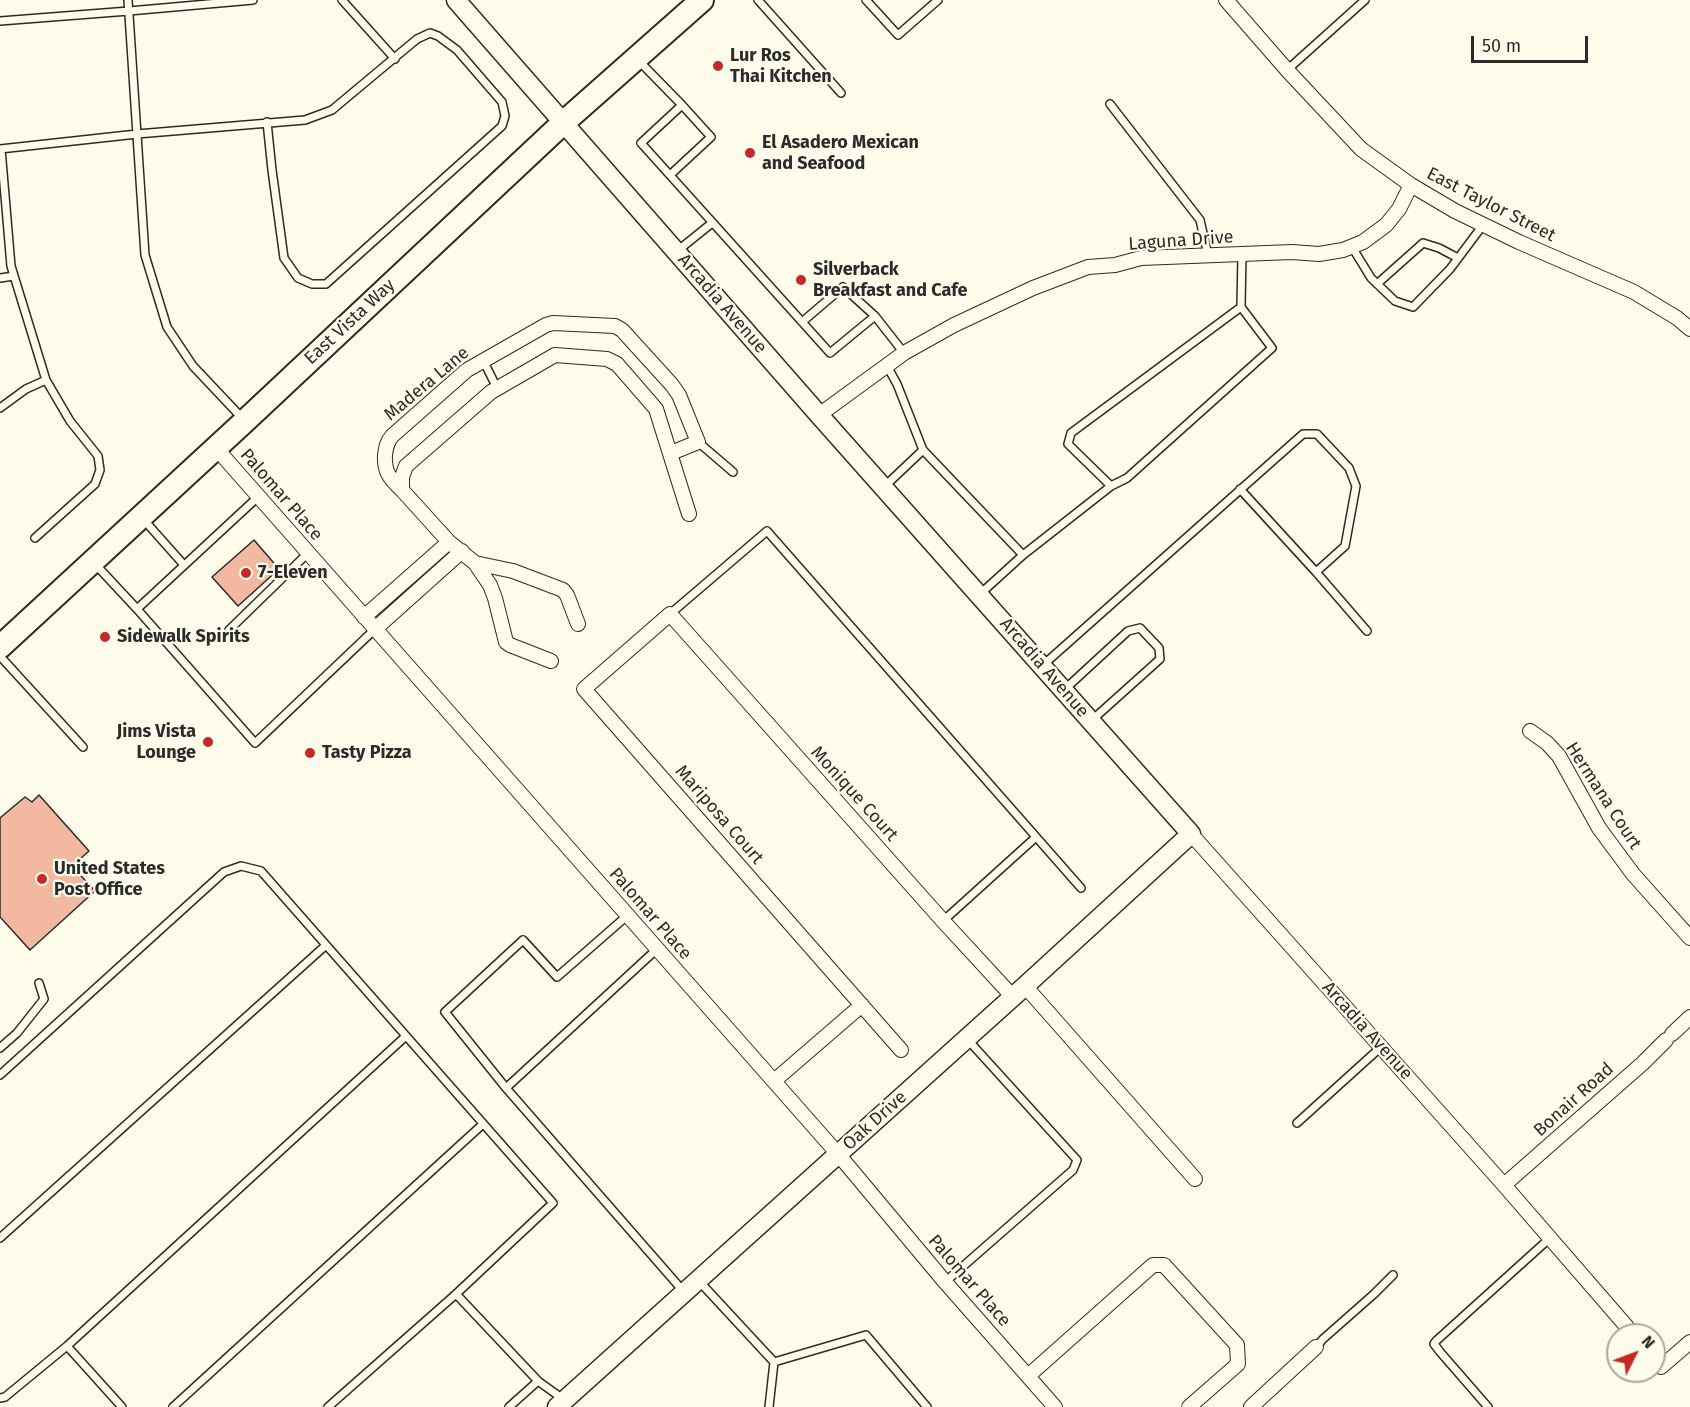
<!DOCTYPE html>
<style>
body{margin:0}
#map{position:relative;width:1690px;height:1407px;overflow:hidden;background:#fdfbea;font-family:"Fira Sans",sans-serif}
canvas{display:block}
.north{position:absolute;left:1606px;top:1323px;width:60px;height:60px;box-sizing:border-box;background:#fdfbea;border:2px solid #a9a89e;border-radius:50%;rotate:48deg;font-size:16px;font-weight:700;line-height:24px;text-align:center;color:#2b2b2b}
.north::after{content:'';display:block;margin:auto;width:21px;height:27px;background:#c62828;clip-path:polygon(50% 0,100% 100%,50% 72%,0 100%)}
.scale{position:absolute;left:1471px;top:36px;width:117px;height:27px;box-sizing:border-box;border:3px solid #2b2b2b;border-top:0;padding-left:8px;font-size:18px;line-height:21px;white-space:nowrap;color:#2b2b2b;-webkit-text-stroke:4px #fdfbea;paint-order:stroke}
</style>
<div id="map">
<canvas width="1690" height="1407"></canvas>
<div class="north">N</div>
<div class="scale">50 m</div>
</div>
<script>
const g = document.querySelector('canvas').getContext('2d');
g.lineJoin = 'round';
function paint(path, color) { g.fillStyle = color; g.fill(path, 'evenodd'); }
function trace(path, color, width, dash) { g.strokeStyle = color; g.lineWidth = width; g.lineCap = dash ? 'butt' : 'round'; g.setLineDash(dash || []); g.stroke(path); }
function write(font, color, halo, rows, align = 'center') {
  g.font = font + ' "Fira Sans",sans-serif'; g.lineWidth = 4.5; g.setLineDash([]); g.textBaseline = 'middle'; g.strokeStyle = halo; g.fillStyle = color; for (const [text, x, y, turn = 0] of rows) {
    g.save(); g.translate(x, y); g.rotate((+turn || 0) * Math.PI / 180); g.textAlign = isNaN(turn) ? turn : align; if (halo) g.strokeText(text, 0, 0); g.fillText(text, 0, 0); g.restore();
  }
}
const building = new Path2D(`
 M254,540L279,569L238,606L212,577Z
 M39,795L89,851L72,866L95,891L30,950L0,917V818L25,797L32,802Z`);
paint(building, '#f2b8a0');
trace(building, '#2b2b2b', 1.5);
const service = new Path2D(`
 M128,0L145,255L167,327L193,366L243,419
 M342,0L395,59
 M758,0L841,93
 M866,0L898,35L938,0
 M0,21L129,11L253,0
 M638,60L682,105
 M1287,70L1365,0
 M1110,104L1200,220L1208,255
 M0,149L137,134L305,120L332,110L417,39L430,33L438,36L457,50L502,102L505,116L502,126L326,284H312L298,278L284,258L272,170L267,122
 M1,149L11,266L46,380L70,421L98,456L100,470L95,484L35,538
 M670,175L711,137L682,105L641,143L830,353L875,316L904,353
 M1352,247L1371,278L1395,301L1413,307L1450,269L1483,225
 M676,252L712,223
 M0,278L14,276
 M1377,284L1423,243L1439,248L1458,258
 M1241,307L1071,433L1068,444L1111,486L1127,478L1272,348L1241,307L1242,254
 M802,322L843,287L875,316
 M483,360L497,388
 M0,408L26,389L46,380
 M698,442L733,472
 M923,450L1023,555
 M885,486L923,450L897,384L887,366
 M259,496L137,609L255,743L375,629
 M144,520L184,565
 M96,565L137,609
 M1316,572L1367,631
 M979,595L1023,555L1111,486
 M670,614L767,531L1081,888
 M229,630L308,553
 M0,656L83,747
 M1042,666L1303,434H1317L1349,468L1356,486L1345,546L1316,572L1240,489
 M1064,690L1128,631L1140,628L1159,648L1160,659L1091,721
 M628,915L557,977L523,940L445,1012L506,1088L657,949
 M943,921L1036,837
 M0,1048L17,1033L44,999L39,983
 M0,1075L224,872L241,866L261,871L553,1203L456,1294L328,1407
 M506,1088L684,1292
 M1297,1123L1381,1047
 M0,1238L325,946
 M698,1280L774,1362L769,1407
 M945,1282L1073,1170L1077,1160L968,1040
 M456,1294L538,1381L563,1399
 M67,1346L122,1407
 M1316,1347L1323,1339L1374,1294L1393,1275
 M774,1362L866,1335L927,1407
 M0,1398L5,1397L67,1346L406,1036
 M173,1407L483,1124
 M509,1407L538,1381
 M1488,1407L1441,1353L1434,1344L1436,1341L1550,1238`);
const minor = new Path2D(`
 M1226,0L1287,70L1361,149L1411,185L1455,211L1519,242L1634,292L1677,318L1690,329
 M819,415L904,353L954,325L1033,288L1088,267L1115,265L1141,258L1292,252L1319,254L1343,250L1363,242L1386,225L1399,209L1411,185
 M215,447L838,1154L945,1282L1055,1407
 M671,453L698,442L679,395L672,385L622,330L615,326L553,323L546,325L467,370L392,436C387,442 386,447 385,455C384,472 390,479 402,490V477L406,466L491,392L555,355L607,359L617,364L656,409L689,514
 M402,490L449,542L475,563L513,571L563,590L567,595L578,624
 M475,563L490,585L495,598L506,642L510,645L551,661
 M364,617L449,542
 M375,629L462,551
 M1530,731L1547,743L1559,756L1599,828L1633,874L1690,938
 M1191,834L1504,1185L1634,1335
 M1025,986L1195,1179
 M1672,1034L1690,1017
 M901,1050L584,689L670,614L943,921L1013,997
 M774,1081L862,1005
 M1504,1185L1643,1063L1666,1040
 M1654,1359L1661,1367L1690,1342
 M1028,1376L1153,1265H1164L1237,1345L1238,1364L1189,1407
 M1251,1407L1316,1347`);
const tertiary = new Path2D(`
 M456,0L819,415L1191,834L1025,986L557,1407`);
const primary = new Path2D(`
 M0,647L245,421L563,123L702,0`);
trace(service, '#2b2b2b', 10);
trace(minor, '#2b2b2b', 16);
trace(tertiary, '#2b2b2b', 21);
trace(primary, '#2b2b2b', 26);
trace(service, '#fdfbea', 7);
trace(minor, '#fdfbea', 14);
trace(tertiary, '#fdfbea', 18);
trace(primary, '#fdfbea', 22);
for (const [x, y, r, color] of [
 [718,66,6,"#c62828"],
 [750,153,6,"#c62828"],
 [801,280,6,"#c62828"],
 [246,573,6,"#c62828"],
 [105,637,6,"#c62828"],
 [208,742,6,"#c62828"],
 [310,753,6,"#c62828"],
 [42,879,6,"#c62828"]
]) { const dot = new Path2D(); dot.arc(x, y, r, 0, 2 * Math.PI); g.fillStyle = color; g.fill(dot); trace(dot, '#fdfbea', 2); }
write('bold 18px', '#2b2b2b', '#fdfbea', [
 ["Lur Ros",730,56],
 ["Thai Kitchen",730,77],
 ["El Asadero Mexican",762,143],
 ["and Seafood",762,164],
 ["Silverback",813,270],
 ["Breakfast and Cafe",813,291],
 ["7-Eleven",258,573],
 ["Sidewalk Spirits",117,637],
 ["Jims Vista",196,732,"right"],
 ["Lounge",196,753,"right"],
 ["Tasty Pizza",322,753],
 ["United States",54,869],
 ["Post Office",54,890]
], 'left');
write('18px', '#2b2b2b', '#fdfbea', [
 ["East Taylor Street",1491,205,27],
 ["Laguna Drive",1181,241,-4],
 ["Arcadia Avenue",722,304,49],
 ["East Vista Way",350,322,-43],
 ["Madera Lane",427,384,-40],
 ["Palomar Place",281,495,49],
 ["Arcadia Avenue",1044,668,49],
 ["Monique Court",854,794,48],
 ["Hermana Court",1603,796,57],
 ["Mariposa Court",719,815,49],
 ["Palomar Place",650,914,49],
 ["Arcadia Avenue",1367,1031,48],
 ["Bonair Road",1574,1100,-42],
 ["Oak Drive",875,1121,-42],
 ["Palomar Place",969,1281,49]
]);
</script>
